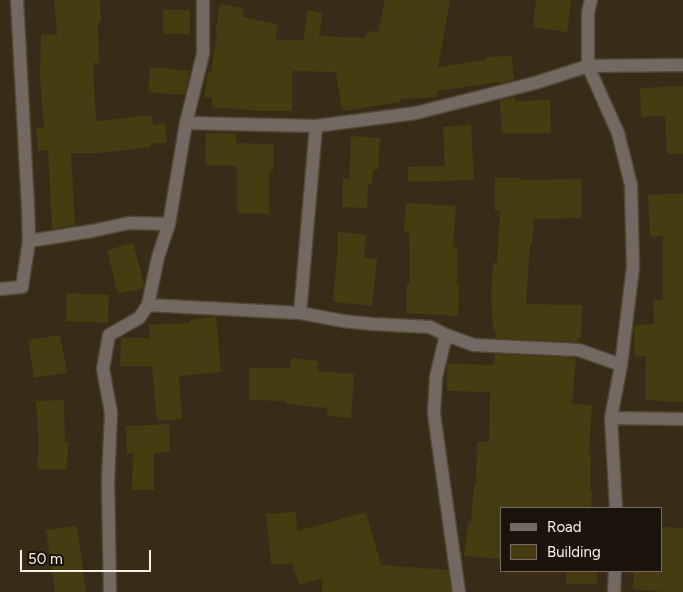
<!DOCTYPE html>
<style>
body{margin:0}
#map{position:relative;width:683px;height:592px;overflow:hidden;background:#382b18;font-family:Figtree,sans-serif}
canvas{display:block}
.legend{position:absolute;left:500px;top:507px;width:162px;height:65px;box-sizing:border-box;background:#1b140d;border:1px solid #746c64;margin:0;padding:6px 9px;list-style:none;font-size:15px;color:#faf1e6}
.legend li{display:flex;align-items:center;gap:10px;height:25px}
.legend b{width:25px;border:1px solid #746c64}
.scale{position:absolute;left:20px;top:550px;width:131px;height:22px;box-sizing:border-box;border:2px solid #faf1e6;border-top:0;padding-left:6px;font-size:15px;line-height:18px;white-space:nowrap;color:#faf1e6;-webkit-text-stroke:4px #1b140d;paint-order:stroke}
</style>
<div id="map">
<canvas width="683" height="592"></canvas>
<ul class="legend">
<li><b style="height:6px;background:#736963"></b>Road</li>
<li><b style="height:14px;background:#463c11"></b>Building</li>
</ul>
<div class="scale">50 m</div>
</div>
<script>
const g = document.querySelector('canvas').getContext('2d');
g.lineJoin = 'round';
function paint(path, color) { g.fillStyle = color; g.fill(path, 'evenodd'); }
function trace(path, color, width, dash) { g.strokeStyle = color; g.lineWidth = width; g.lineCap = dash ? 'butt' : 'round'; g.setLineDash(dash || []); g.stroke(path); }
paint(new Path2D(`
 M54,0H100L101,22L98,23L99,63H93L96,121L152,115L153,125L165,124L167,142L151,144V147L98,153H71L75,225L52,229L48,150L38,151L36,128L44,127L40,78L41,34L57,35Z
 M385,0H450L438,67L486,60V57L512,56L514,80L500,84V82L437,91V97L400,99L401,102L342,111L336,72L292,71V111H258L212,107V98L204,97L208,72L211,73L217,34H215L220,4L244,8L242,17L278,24L275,40H303L308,10L323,13L319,36L366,38L367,31L378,32Z
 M536,0H571L567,32L533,27Z
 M163,10H190V34H163Z
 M150,67L190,71L184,95L148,92Z
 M683,86V154H667L665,116L641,117L640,88Z
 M515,97V101L550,100L551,133L502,134L500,100Z
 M471,125L474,180L408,182V167L445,166L443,127Z
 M206,133L236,134V143L274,144L273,171H269V214L237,213V166L205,165Z
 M351,136L380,138L378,170L373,169L372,184H368L367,208L342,207L343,178L349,179Z
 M495,178H521V180L581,179L582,218L534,219L532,244H530L526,304L582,305L581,338H578L577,342L496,338V331H493L491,296L493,263H497L500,211H495Z
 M683,193V402L645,400L646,356L635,357L634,325L654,324L653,300H663V236L650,237L648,195Z
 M406,203L456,206L453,247H457V286H459L458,316L406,313L407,283L410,284L409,233L404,232Z
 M338,232L366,235L364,258L377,259L372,306L333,302L338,247H337Z
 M133,243L144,284L143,288L118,294L107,250Z
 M67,293L109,295L108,323L66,321Z
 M216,317L221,372L179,376L182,419L157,421L152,366H120L121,338H150L149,325L190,323V320Z
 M60,335L67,373L34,378L28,340Z
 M495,354L576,358L572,404L592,405L589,454L591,455L590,490L592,491L591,508H502V559L464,556L468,523H471L474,485H476L477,442H489L490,392L447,391V364L494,365Z
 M291,358L318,361L317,371L354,374L351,418L327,416L328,408L286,404V401L249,400V368H290Z
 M64,400L65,442H68L67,470L37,469L39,435H38L36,401Z
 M169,424L170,452L154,453V490H132L133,453L127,454L126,426Z
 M296,512L297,531L366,512L381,565L448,570L451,592H322V578L299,585L292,563L271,565L266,514Z
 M77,526L86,592H55L46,530Z
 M662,527L683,528V592H665L633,589L634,571H662Z
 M566,571H597V584H566Z`), '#463c11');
const street = new Path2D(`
 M591,0L588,12V66L618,133L631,185L633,267L621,365L611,418L616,508
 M186,123L316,126
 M29,241L92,231L129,223L169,224
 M0,289L22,287L29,241L28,207L17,0
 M148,305L300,313L343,321L372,324L430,327L446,335L474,345L579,350L621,365
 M300,313L316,126L416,113L535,83L588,66L683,65
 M446,335L436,377L434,414L459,592
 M611,418L683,419
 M110,592L108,481L111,413L103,369L109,335L139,318L148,305L158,257L169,224L186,123L203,54V0
 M614,592L615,571`);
trace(street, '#534735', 15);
trace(street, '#736963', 12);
</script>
